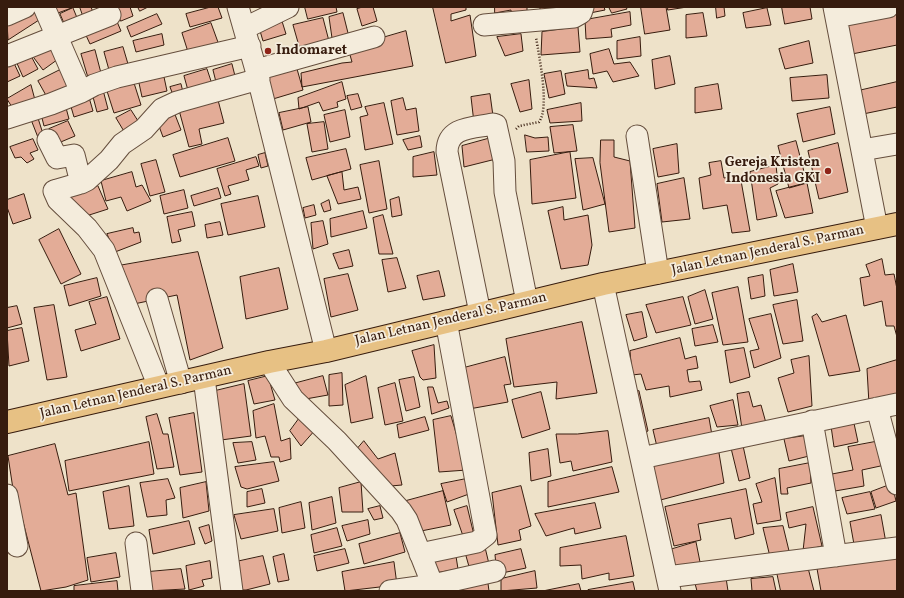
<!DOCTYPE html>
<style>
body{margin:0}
#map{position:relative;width:904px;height:598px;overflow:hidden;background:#eee2c9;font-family:Vollkorn,serif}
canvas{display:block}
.frame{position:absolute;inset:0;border:8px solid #371c0e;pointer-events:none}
</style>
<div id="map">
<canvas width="904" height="598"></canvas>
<div class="frame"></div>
</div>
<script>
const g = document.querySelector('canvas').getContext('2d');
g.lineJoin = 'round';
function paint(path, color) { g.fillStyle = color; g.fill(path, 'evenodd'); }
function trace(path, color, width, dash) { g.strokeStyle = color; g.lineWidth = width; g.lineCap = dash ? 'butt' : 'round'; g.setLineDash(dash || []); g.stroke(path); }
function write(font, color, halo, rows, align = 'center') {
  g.font = font + ' Vollkorn,serif'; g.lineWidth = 3.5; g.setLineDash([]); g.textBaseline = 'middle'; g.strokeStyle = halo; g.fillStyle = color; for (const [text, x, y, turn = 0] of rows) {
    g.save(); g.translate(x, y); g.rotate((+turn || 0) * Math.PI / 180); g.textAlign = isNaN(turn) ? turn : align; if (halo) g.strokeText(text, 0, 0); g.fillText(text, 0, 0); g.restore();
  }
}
const building = new Path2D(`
 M31,7L39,20L8,40L7,22Z
 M54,7H74L58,13Z
 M80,7H91L95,17L85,21Z
 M115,7H130L133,16L121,21Z
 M138,7H148L140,11Z
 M211,7H218L222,18L190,27L186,14Z
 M305,7H336L337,12L308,19Z
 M363,7H373L377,21L362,26L357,9Z
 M433,7H466V10L451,14V21L470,15L476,56L446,63Z
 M495,7H527V16L511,20V10L495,13Z
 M540,7H575L542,14Z
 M589,7H604L605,10L590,13Z
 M609,7H626L627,9L612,13Z
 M641,7H666L670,30L645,34Z
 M668,7H687L668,10Z
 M716,7H724L725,16L717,18Z
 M782,7H810L812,19L785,24Z
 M73,8L80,25L67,30L60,14Z
 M767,8L771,25L746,28L743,13Z
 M630,12L631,25L611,29L612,37L586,39L585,20Z
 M343,13L350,41L333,45L329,17Z
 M703,13L707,36L686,38V15Z
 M157,14L162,24L131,37L127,27Z
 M897,14V45L852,54L846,24Z
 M115,17L121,31L90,44L84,31Z
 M281,18L286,34L263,41L258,24Z
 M323,18L330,45L301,53L293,25Z
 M211,23L219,45L189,55L182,33Z
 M578,27L580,52L541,55L542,32Z
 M406,31L413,66L302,87L301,73L342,63L352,62L348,48Z
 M162,34L164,45L136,52L133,41Z
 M521,34L523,51L505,56L497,37Z
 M640,37L641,56L617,59V41Z
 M49,41L61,57L43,70L31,54Z
 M809,41L813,63L785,69L779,49Z
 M123,47L128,64L109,70L104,52Z
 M609,49L614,64L630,62L639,76L613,82L607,71L593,74L590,54Z
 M95,50L102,77L89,81L81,54Z
 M30,54L38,69L23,77L16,61Z
 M670,56L675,84L655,89L652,60Z
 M13,61L20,76L7,82V63Z
 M232,64L236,80L217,86L213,70Z
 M62,69L71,87L48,99L38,81Z
 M207,69L213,87L189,94L184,76Z
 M297,69L303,90L273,99L266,77Z
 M588,70L589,79L594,78L597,88L567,86L565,74Z
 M561,71L565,94L549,98L544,74Z
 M827,75L829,98L792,101L790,78Z
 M164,77L167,91L142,97L139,83Z
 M529,80L532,109L520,112L511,84Z
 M342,82L346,99L337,102L338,107L323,111L319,102L299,109L298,98Z
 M897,82V107L863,114L858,91Z
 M134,83L141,105L114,113L107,91Z
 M181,84L183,92L173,95L170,87Z
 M718,84L722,109L695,113V88Z
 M31,85L35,100L15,112L7,99Z
 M103,90L108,109L97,112L92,93Z
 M88,94L93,111L74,117L69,100Z
 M358,94L362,107L351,110L347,96Z
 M490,94L493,116L474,123L471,97Z
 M403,98L406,110L416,108L419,131L397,135L391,101Z
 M218,100L224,123L199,129L202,144L189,147L179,110Z
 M384,103L393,144L365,150L360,117L368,115L365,107Z
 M581,103L582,121L550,123L547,110Z
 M65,104L69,119L44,126L40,110Z
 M308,107L311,122L283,130L279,113Z
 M830,107L835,134L803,142L797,114Z
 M131,110L140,124L125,133L116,118Z
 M345,110L350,137L330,142L324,115Z
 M174,112L181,130L163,137L156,118Z
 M37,115L44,137L39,140L30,117Z
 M68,121L75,136L56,144L49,129Z
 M324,122L328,149L312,152L307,124Z
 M573,125L577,151L554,153L550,127Z
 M525,135L535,138L548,137L549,151L527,152Z
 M420,136L422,147L408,150L403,140Z
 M228,138L235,161L180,177L173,155Z
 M491,138L496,159L464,167L462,146Z
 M33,139L38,150L30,153L34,159L27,163L21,157L15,158L10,147Z
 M601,140H614V157L630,161L635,228L609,232L600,163Z
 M796,141L807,183L789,188L778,146Z
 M838,143L848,192L819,199L808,151Z
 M677,144L679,173L658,177L653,149Z
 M346,149L351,169L312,180L306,158Z
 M434,152L437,175L413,177V157Z
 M570,152L576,198L532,204L530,160Z
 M265,153L268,166L261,168L258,155Z
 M256,157L259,166L246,170L249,180L228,186L231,194L225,196L217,169Z
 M593,158L605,204L583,210L575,159Z
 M156,160L165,192L150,196L141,164Z
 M379,161L387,209L369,213L360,165Z
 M721,161L724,178L740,175L750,231L732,233L727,205L703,209L699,178L711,175L709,163Z
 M776,165L778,184L770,188L777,216L757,220L750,172Z
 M132,172L136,187L142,185L151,201L127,211L121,197L106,201L101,181Z
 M342,172L344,190L358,187L361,199L338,204L327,176Z
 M684,178L690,219L662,222L657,184Z
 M807,183L813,213L785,218L776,191Z
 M98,186L108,209L83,217L67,197Z
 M218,188L221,198L194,206L191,196Z
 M184,190L188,208L164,214L160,196Z
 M24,194L31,218L13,224L7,207V200Z
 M258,196L265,227L228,235L221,204Z
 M399,197L402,215L392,217L390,200Z
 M329,200L331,210L324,212L321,204Z
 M314,205L316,215L305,218L303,208Z
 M563,207L564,220L588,215L592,245L588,265L561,269L548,211Z
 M363,211L367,228L331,237L330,219Z
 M192,212L195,226L178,230L181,241L172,243L167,217Z
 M383,215L393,254H379L373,218Z
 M323,221L328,244L313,249L311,223Z
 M220,222L223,235L207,238L205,225Z
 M133,228L134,233L139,232L141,242L115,252L107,234Z
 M59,229L81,274L61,284L39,240Z
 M349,250L353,266L339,269L333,254Z
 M198,252L223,348L190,360L177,295L129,305L118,266Z
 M397,258L406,288L388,292L382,260Z
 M882,259L885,275L894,274L897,289V337L894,326H886L882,301L864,306L860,278L870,276L866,265Z
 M793,264L798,292L774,296L770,270Z
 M279,268L288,309L246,319L240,277Z
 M439,271L445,296L423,300L417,276Z
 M348,274L358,310L331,317L324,279Z
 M763,275L765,296L751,299L748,278Z
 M97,278L101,296L69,306L64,286Z
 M738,287L748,342L723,345L712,293Z
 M705,290L713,319L695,324L688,297Z
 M107,297L120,339L81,351L75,330L96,324L89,302Z
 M683,297L691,325L656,333L646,305Z
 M797,300L803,341L783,344L773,305Z
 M54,305L67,377L47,380L34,308Z
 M17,306L22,324L7,328V308Z
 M642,312L647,337L634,341L626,315Z
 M771,314L781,358L754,368L750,351L759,349L749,319Z
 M817,314L822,322L846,315L860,371L829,376L812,317Z
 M582,322L597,393L556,399L557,382L514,387L506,339Z
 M713,325L718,342L695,346L692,329Z
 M22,328L29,361L9,366L7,331Z
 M680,338L685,359L696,356L698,368L687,370L689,382L700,381L702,390L670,397L669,386L646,390L641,374L632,375L630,351Z
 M434,345L436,378L423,380L420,377L412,351Z
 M744,348L750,377L730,383L725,351Z
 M809,356L812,406L788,412L778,378L794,373L791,360Z
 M505,357L511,384L504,385L508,402L469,409L460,369Z
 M897,360V397L869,404L867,369Z
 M342,373L343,405L329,406V375Z
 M268,376L275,400L254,404L248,381Z
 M323,376L328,395L300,400L289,385Z
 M366,376L373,418L351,423L345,385Z
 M414,377L420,407L406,411L399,380Z
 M395,383L403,421L385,425L378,388Z
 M244,384L251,436L221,440L211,392Z
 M428,387H433L438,403L447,401L449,408L432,414Z
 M639,391L648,431L638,435L627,394Z
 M541,392L550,429L522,438L512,400Z
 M749,392L753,407L761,405L766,423L742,429L737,394Z
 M733,400L738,425L717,427L710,406Z
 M274,404L281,441L290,438L291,459L280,462L279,457H271L265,436L256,438L253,411Z
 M194,413L202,472L180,475L169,418Z
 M157,414L163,434H168L174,467L157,469L146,417Z
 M852,414L858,442L834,447L830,419Z
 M301,416L316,429L301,446L290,431Z
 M451,416L467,470L439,472L433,420Z
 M425,417L429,430L399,438L397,425Z
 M709,418L713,441L658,451L653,430Z
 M608,431L612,462L573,471L571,461L560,463L556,434H577Z
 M805,436L809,456L789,461L784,439Z
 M364,441L378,459L395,453L402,485L379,487L353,454Z
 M742,441L750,478L739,481L730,444Z
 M880,441L885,465L862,470L864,486L835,491L832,474L853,470L848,447Z
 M149,442L154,474L69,491L65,461Z
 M252,442L256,460L238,463L233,443Z
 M55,444L68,495L76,493L88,580L66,587L41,591L20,510L13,489L8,456Z
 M718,447L724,483L653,502L642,464Z
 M548,449L551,476L531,481L529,453Z
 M274,462L279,481L247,489L241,487L235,467Z
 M810,463L811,483L787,488L788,494H781L779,469Z
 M612,467L619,492L548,507V482Z
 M775,478L781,520L757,524L753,504L762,502L756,484Z
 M168,479L175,498L166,500L167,515L147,517L140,483Z
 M466,479L469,494L447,502L441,484Z
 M206,482L209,511L183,518L180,488Z
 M361,482L363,512H342L339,488Z
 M892,484L896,501L876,508L871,492Z
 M129,486L134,526L109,529L103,492Z
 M521,486L531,526L519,530L521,540L498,545L492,493Z
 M262,489L265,503L247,507V492Z
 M746,489L754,534L735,539L731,518L698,524L701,540L674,546L665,507Z
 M443,491L451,525L416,532L406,501Z
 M870,492L875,509L847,514L842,498Z
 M332,497L336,523L312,530L309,503Z
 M301,502L305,528L282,533L279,508Z
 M595,503L601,528L575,534L574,528L546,536L535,514Z
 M380,506L383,518L374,520L368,509Z
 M467,506L474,535L463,536L454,510Z
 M813,507L822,546L803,551L806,524L789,528L786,513Z
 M274,509L278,531L241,539L234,515Z
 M881,515L886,543L855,550L850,522Z
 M368,520L370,534L347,541L342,526Z
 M189,521L195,544L153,554L149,530Z
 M209,525L212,541L205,544L199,528Z
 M783,526L790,555L771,561L763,528Z
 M337,528L342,546L314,553L311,535Z
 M400,533L405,552L364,564L359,544Z
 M626,536L634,576L609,580V573L582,579L581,565L560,566V548Z
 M696,542L701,567L674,573L666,551Z
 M484,543L489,564L470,570L464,549Z
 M345,549L349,563L317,571L314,556Z
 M521,549L526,568L497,574L495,555Z
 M455,550L458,569L430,574L428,556Z
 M116,553L120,577L91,582L87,558Z
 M284,554L289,580L278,582L273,557Z
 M897,554V591H821L816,563Z
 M263,556L270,584L246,590H236L231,563Z
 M210,561L212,578L202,580L204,586L189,590L186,566Z
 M394,562L397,585L345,591L342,572Z
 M775,563L807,564L814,591H781Z
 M181,569L185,589L147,591L148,572Z
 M535,571L537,588L501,591V579Z
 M725,571L728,591H697L693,576Z
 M487,576L489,591H446Z
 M773,577L776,591H752L751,579Z
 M117,581L118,591H74V586Z
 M633,582L635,591H588V590Z
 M579,584L581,591H543Z`);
paint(building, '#e3ac97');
trace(building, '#371c0e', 1);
const minor = new Path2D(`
 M44,7L81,92
 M238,7L256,70L326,351
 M834,7L877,228
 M7,15L25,7
 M836,17L888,7
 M484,25L574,17L581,13L583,7
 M245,28L288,7
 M7,56L110,15
 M256,70L374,37
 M7,118L51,104L81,92L94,85L117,77L250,46
 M637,136L658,273
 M48,140L57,158L74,155L81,183L57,190L54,191L58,200L87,228L104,250L159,387
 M862,150L897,144
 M81,183L87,180L109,160L122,144L144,129L162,109L177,102L259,79
 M603,284L670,591
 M157,299L181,383
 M480,313L447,152C447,126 474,128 493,124L496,125L504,161L505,192L527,302
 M269,362L293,399L337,441L401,511L407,520L435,591
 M204,378L232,591
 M877,408L897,484
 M812,421L836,556
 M641,458L897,404
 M7,495L17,546
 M136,543L142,591
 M420,554L477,542L486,535L446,321
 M667,577L897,548
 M390,591L433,585L495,571`);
const major = new Path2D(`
 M7,422L269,362L326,351L603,284L897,224`);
trace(minor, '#654e3d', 23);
trace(major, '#371c0e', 24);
trace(new Path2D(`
 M516,129L519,126L539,122C550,107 539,57 536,37`), '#371c0e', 2.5, [1, 2]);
trace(minor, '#f4ecdc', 21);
trace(major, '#e7c184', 22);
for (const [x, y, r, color] of [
 [268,51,4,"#8f2418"],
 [828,171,4,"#8f2418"]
]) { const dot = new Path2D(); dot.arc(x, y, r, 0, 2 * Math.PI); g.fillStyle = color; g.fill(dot); trace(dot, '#f4ecdc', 1.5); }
write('bold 14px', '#371c0e', '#f4ecdc', [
 ["Indomaret",276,51],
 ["Gereja Kristen",820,163,"right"],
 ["Indonesia GKI",820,179,"right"]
], 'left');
write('14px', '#371c0e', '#f4ecdc', [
 ["Jalan Letnan Jenderal S. Parman",768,251,-12],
 ["Jalan Letnan Jenderal S. Parman",451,320,-13],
 ["Jalan Letnan Jenderal S. Parman",136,393,-13]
]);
</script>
